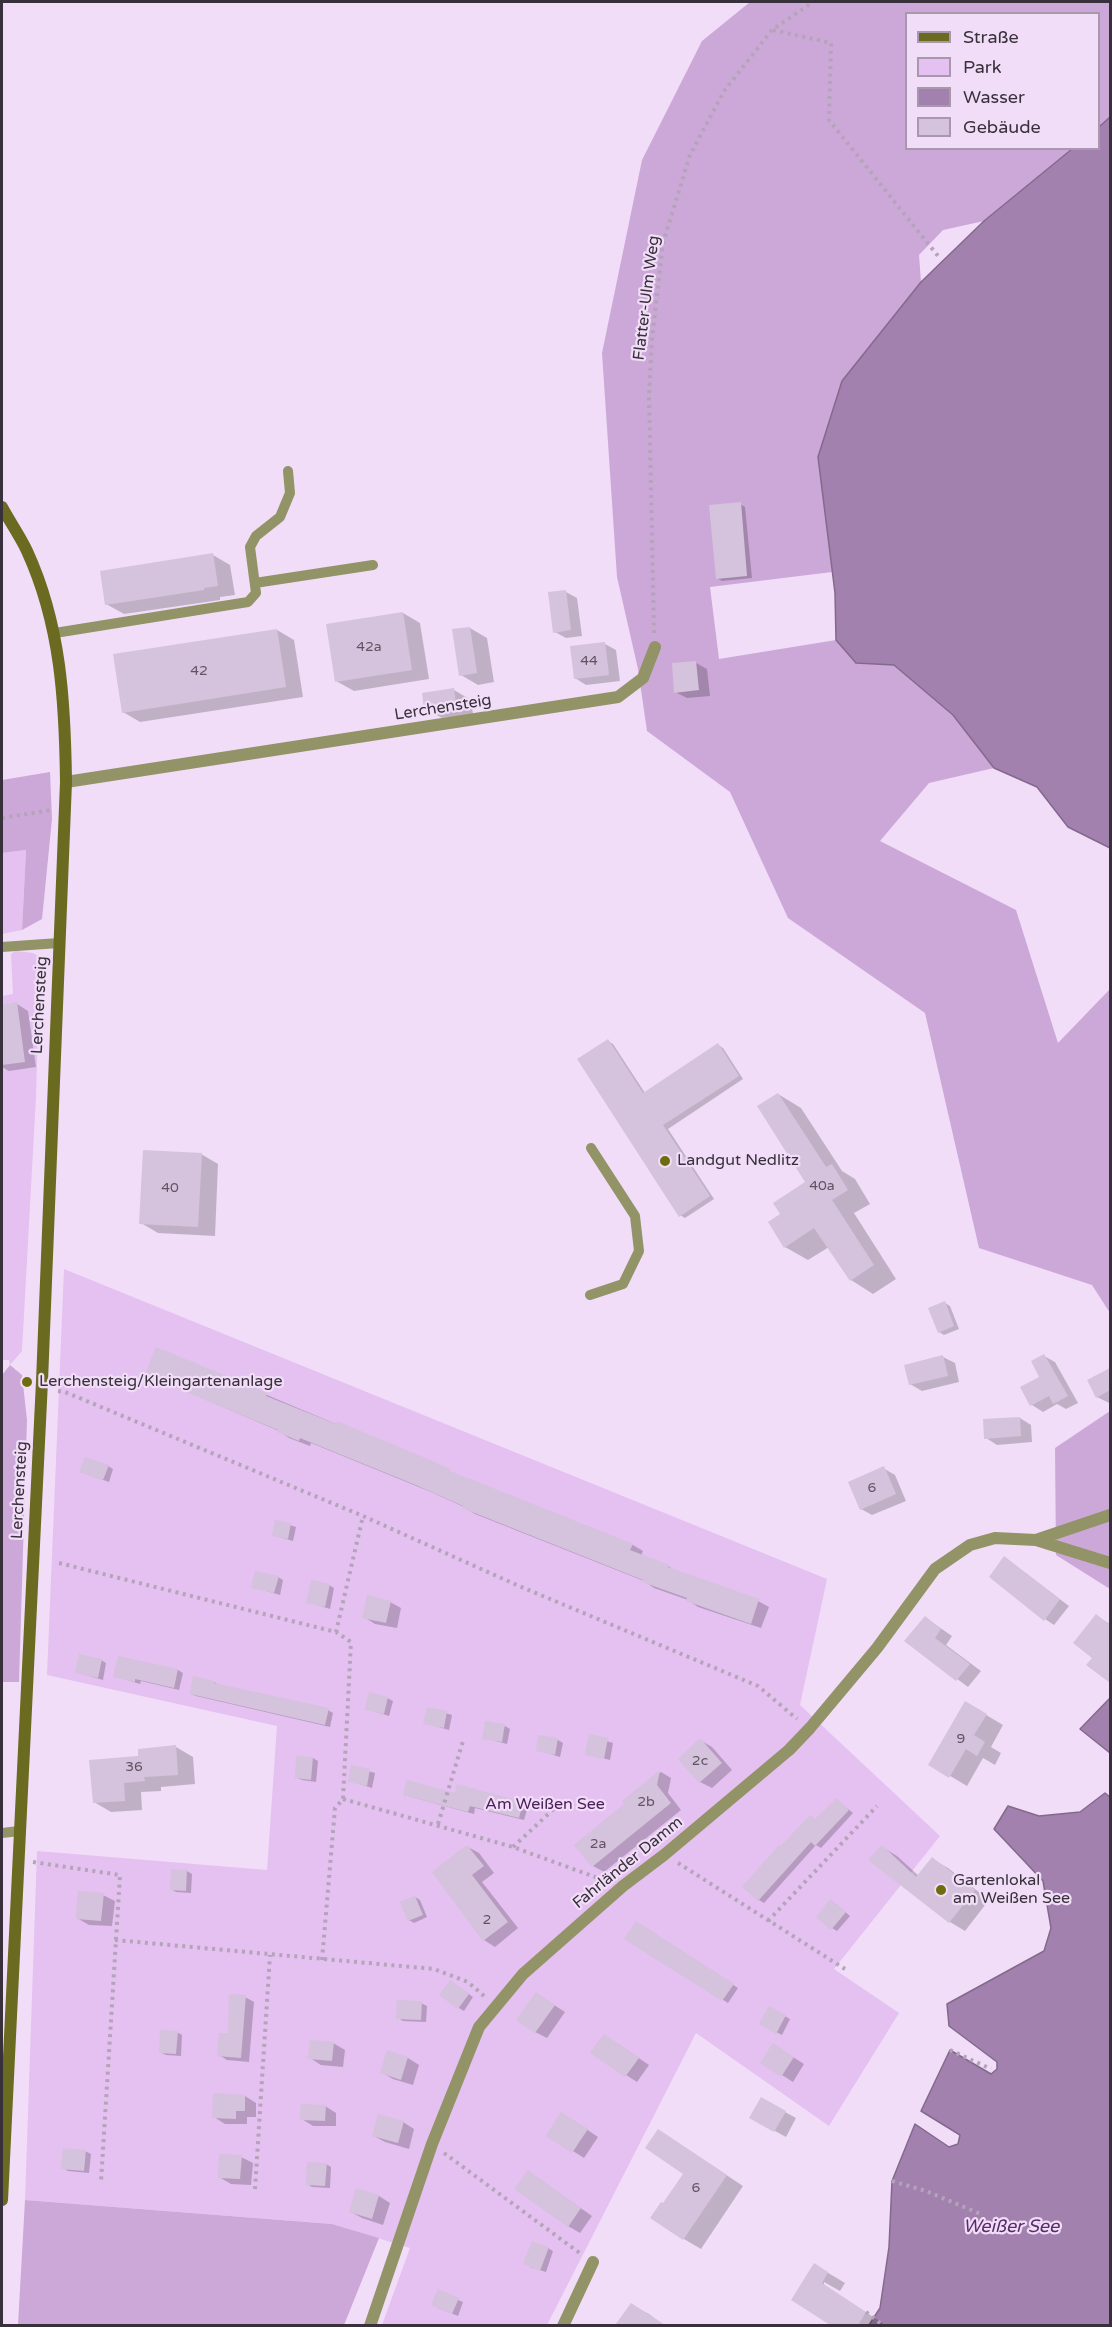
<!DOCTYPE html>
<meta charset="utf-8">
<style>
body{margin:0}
#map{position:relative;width:1112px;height:2327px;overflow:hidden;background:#f1ddf8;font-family:"Varela Round",sans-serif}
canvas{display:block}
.frame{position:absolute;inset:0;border:3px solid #38303a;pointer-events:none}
.legend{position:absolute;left:905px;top:12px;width:195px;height:138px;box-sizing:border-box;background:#f1ddf8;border:2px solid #a798ac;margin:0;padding:8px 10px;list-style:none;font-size:18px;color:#38303a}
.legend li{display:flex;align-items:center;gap:12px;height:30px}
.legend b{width:30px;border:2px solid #a798ac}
</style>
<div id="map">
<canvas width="1112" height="2327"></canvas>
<div class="frame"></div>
<ul class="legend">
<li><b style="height:8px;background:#6b6a21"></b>Straße</li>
<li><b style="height:16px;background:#e4c1f0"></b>Park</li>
<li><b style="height:16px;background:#a381af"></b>Wasser</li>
<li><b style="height:16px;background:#d5c2dc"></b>Gebäude</li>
</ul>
</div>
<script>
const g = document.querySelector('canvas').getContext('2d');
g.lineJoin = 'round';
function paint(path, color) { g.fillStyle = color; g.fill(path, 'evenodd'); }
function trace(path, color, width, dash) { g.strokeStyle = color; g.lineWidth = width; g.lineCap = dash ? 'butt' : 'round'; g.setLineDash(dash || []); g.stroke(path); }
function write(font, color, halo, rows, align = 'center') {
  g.font = font + ' "Varela Round",sans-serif'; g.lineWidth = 4.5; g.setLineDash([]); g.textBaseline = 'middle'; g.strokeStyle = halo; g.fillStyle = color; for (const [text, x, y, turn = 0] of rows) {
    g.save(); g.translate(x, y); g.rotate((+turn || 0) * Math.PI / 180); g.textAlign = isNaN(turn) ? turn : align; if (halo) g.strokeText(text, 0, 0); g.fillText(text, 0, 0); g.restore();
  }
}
paint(new Path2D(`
 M26,850L22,930L2,934V853Z
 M16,951L33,953L40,957L36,1097L22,1351L10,1365L9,1360H2V996L13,994L11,954Z
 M64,1269L827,1579L800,1705L940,1836L834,1969L899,2013L829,2126L696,2033L547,2325H382L410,2248L332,2224L25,2200L37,1851L267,1870L277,1726L47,1675Z`), '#e4c1f0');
paint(new Path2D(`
 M750,2H1110V117L1099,127L1098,14H906V148L1072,149L984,221L943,230L919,255L921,282L842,381L819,457L832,572L710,587L719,659L836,640L856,663L894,665L953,715L994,768L929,783L880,841L1016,910L1058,1043L1110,989V1313L1092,1285L979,1248L925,1013L788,918L730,792L647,731L638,669L617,577L602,353L642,160L702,41Z
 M50,772L52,819L42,919L22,930L26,850L2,853V780Z
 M10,1365L22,1375L27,1420L19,1682H2V1375Z
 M1110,1411V1589L1056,1555L1055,1448Z
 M25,2200L332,2224L379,2238L344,2325H18Z`), '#cca8d8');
const water = new Path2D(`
 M1110,117V848L1068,827L1037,787L994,768L953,715L894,665L856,663L836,640L835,593L818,457L842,381L921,282L984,221L1072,149L1098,148L1099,127Z
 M1110,1698V1753L1080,1729Z
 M1105,1793L1110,1797V2325H869L880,2308L889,2247L892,2181L915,2124L949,2147L958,2144L960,2135L921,2111L950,2050L991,2074L997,2069V2062L949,2026L947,2004L1044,1951L1051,1928L1043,1881L994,1829L1008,1806L1039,1816L1080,1812Z`);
paint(water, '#a381af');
trace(water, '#83698c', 1.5);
paint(new Path2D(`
 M740,504L745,507L752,578L722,581L717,578Z
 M213,555L230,565L235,595L220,597V600L124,614L106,604Z
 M566,592L577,598L582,636L566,638L555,632Z
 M403,613L420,623L429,679L354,691L336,681Z
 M470,628L487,638L494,682L478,685L461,675Z
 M277,630L294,640L303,697L140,722L123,712Z
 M605,644L616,650L620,681L586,685L575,678Z
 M696,663L707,669L710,696L687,698L675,692Z
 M454,690L471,700L473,714L442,718L425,708Z
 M17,1004L28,1011L36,1067L9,1071L2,1067V1006Z
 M608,1041L613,1044L645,1093L718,1045L723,1048L743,1079L668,1129L714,1199L685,1218L680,1215Z
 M778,1094L801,1108L842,1171L855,1179L870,1204L854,1213L896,1279L873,1294L851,1280L829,1247L808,1260L785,1247L782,1214L807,1182Z
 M201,1154L218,1164L215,1236L158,1233L141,1223Z
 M945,1303L950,1306L959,1329L944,1335L939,1332Z
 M1044,1356L1055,1362L1078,1403L1066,1409L1057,1404L1043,1412L1032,1405L1022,1388L1041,1377Z
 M943,1357L955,1363L959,1382L922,1391L910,1384Z
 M1110,1369V1402L1109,1403L1097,1397L1089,1381Z
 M146,1374L267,1395L460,1476L633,1545L643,1551L641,1556L668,1566L679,1573L758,1601L769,1607L761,1628L698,1607L688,1600L654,1588L644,1581L475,1514L464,1507L431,1492L311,1443L310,1446L289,1438L279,1431Z
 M1020,1418L1031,1425L1032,1442L997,1445L986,1438Z
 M108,1466L113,1469L109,1482L86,1474Z
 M883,1468L895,1475L906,1501L872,1515L861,1509Z
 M276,1521L296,1527L293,1541L273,1535Z
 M1005,1558L1069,1606L1054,1625L1045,1619Z
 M278,1577L283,1580L280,1595L253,1587Z
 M329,1585L334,1588L330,1609L308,1602Z
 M390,1602L401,1608L397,1628L375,1624L364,1617Z
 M1096,1616L1110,1624V1681L1088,1665L1094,1657Z
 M926,1618L952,1636L946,1645L981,1671L968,1687L906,1641Z
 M101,1660L106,1663L103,1680L76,1672Z
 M178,1670L183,1673L179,1690L141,1681L140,1684L114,1676Z
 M214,1682L219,1685L328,1710L333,1713L330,1727L196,1696L191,1694Z
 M387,1698L393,1701L389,1716L367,1709Z
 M966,1703L1003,1725L991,1747L1001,1753L995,1765L983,1758L967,1786L930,1764Z
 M428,1708L452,1715L449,1730L425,1723Z
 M505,1726L510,1729L507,1744L484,1738Z
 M590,1736L613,1743L610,1760L587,1754Z
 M558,1740L563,1743L560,1757L537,1750Z
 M700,1740L712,1747L732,1770L712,1788L700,1782Z
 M176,1747L193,1757L195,1784L161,1787V1791L141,1792L142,1810L111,1812L94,1802L140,1757Z
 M313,1758L318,1761L316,1782L302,1780L296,1777Z
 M353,1767L375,1773L372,1788L350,1781Z
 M661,1772L671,1778L668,1793L681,1810L604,1872L593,1866L626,1804L624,1801Z
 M458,1786L523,1803L528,1806L524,1820L475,1808L474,1814L404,1795H456Z
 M837,1800L853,1813L821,1848L816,1845L764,1903L759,1900L745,1887L782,1848L816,1820Z
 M468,1847L479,1853L494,1873L482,1882L518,1928L495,1947L484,1940L434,1873Z
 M882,1847L897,1856L919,1876L932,1859L948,1868L989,1900L965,1931L950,1922L871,1860Z
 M187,1871L192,1874L191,1893L176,1892L171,1889Z
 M103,1895L115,1901L112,1926L89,1925L77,1918Z
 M415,1897L420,1900L427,1917L414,1923L409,1920Z
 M836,1904L850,1916L837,1931L832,1928Z
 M636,1923L738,1988L728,2003L626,1938Z
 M456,1985L473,1997L464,2011L459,2008Z
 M537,1994L565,2012L547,2038L535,2032Z
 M245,1997L254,2002L249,2062L227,2060L219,2055Z
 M421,2003L427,2006L426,2022L403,2021L398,2018Z
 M770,2008L790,2019L782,2035L761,2024Z
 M177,2032L182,2035L181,2056L166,2055L160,2052Z
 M615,2042L649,2065L637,2082L592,2053Z
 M333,2043L345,2050L343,2067L321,2065L310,2058Z
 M785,2052L804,2064L793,2082L782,2075Z
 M408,2058L419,2065L413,2085L393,2079L381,2072Z
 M245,2096L256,2103V2117H247V2124H225L214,2117Z
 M761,2099L796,2118L786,2137L751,2118Z
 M325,2106L336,2113V2126H313L302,2119Z
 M573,2120L598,2137L584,2158L573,2151Z
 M403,2122L414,2129L409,2149L385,2142L374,2136Z
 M675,2141L743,2186L701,2249L684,2239L664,2205L685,2174Z
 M85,2151L91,2154L89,2173L68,2171L63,2168Z
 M241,2157L253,2163L251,2185L231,2184L219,2177Z
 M326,2164L331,2167L330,2188L312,2187L307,2184Z
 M529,2172L592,2216L580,2233L568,2226Z
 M379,2196L390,2203L383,2225L362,2218L351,2212Z
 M548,2248L553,2251L546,2272L530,2267Z
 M815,2265L845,2283L840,2291L824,2282V2286L883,2323L881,2326H833L793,2300Z
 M458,2300L463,2302L458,2316L438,2308Z
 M631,2305L649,2314L665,2326H617Z`), '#0003');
paint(new Path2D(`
 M741,502L747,576L716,579L709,505Z
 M213,553L218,586L204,588V590L105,605L100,571Z
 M566,590L571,630L553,633L548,592Z
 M403,612L412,670L335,682L326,624Z
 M470,627L477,673L459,676L452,629Z
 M277,629L286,687L122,713L113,654Z
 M605,642L609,675L574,679L570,646Z
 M696,661L699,690L674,693L672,663Z
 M454,688L456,705L424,709L422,693Z
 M17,1002L25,1062L2,1065V1005Z
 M608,1039L643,1093L718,1043L739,1076L663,1125L710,1196L679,1217L577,1059Z
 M778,1093L826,1167L832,1164L848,1190L832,1200L874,1265L850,1281L814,1228L784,1248L768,1222L780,1214L773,1203L805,1182L757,1106Z
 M143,1150L202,1153L198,1227L139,1224Z
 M945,1301L954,1326L938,1333L928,1308Z
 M156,1347L268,1393L266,1396L336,1424L337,1421L451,1469L450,1471L633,1544L630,1550L669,1565L668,1567L759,1599L751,1624L686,1601L687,1598L642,1582L643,1580L462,1508L463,1506L418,1486L300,1438L299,1441L277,1432L278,1430L145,1375Z
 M1044,1354L1068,1396L1053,1404L1049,1396L1030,1406L1020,1387L1039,1377L1031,1361Z
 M943,1355L948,1376L909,1385L904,1365Z
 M1110,1368V1390L1096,1398L1087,1380Z
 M1020,1417L1021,1436L984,1439L983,1419Z
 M85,1457L109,1465L103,1480L79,1472Z
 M884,1466L896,1494L860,1510L848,1482Z
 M275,1520L291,1523L288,1539L272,1536Z
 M1004,1556L1060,1599L1044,1621L989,1577Z
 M255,1571L279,1576L274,1593L251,1588Z
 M311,1580L330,1584L325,1607L306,1603Z
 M367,1595L391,1601L386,1623L362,1618Z
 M1096,1614L1110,1625V1683L1086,1665L1092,1658L1073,1643Z
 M925,1616L941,1629L935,1638L970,1664L956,1681L904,1641Z
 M79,1654L102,1659L98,1678L75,1673Z
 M118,1656L178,1669L174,1688L135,1679V1682L113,1677Z
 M193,1676L214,1681V1683L329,1708L325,1725L190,1694Z
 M369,1692L388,1697L384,1714L365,1710Z
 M965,1701L987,1714L974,1735L985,1742L977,1756L966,1749L949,1778L928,1765Z
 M427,1707L447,1711L444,1728L423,1724Z
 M485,1721L505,1724L502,1742L482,1739Z
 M589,1734L608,1738L604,1759L585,1755Z
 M538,1735L558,1738L555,1755L536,1751Z
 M700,1738L722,1763L699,1783L678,1759Z
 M176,1745L178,1775L144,1777L145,1781L124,1783L125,1801L93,1803L89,1760L138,1756V1749Z
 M296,1756L313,1757L311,1780L295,1778Z
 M351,1765L370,1769L367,1786L348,1782Z
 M660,1770L657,1785L671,1803L592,1867L574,1845L624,1804L622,1801Z
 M407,1780L455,1793L457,1784L523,1802L519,1818L470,1806L468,1812L403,1795Z
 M837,1798L849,1810L815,1846L811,1842L758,1901L742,1887L779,1845L781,1846L810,1815L815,1819Z
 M467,1845L484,1866L472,1875L508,1922L483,1941L432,1872Z
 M882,1845L916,1877L932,1857L975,1890L949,1923L868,1860Z
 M171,1869L187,1870L186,1891L170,1890Z
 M78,1891L104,1893L101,1921L76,1919Z
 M415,1896L423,1915L408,1921L400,1902Z
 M830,1899L846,1912L831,1930L816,1917Z
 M636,1921L734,1984L722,2001L624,1939Z
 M450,1980L469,1994L458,2009L439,1995Z
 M536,1992L555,2005L535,2033L516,2020Z
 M229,1994L246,1995L241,2058L217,2056L219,2033H228Z
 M397,2000L422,2001L421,2020L396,2019Z
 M769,2006L786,2015L776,2034L759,2024Z
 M160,2030L178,2031L176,2054L159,2053Z
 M604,2034L639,2058L625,2077L590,2053Z
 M310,2040L334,2042L332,2061L308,2059Z
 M773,2043L794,2057L781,2077L760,2063Z
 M387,2050L408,2057L401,2080L380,2073Z
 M213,2093L245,2095V2111H236V2119L212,2118Z
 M761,2097L786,2111L774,2132L749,2118Z
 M301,2104L326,2105L325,2121L300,2120Z
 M561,2112L588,2129L572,2153L546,2136Z
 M378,2114L404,2121L398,2143L372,2136Z
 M658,2129L727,2175L683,2240L650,2218L661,2202L663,2203L683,2174L645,2148Z
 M63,2148L86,2150L84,2171L61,2169Z
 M219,2154L242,2155L240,2179L218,2178Z
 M307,2162L327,2163L325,2186L306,2185Z
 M528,2170L581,2208L568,2227L514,2189Z
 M356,2188L379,2195L372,2219L349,2212Z
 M532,2241L549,2247L540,2271L523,2264Z
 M814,2263L828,2272L822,2283L866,2312L858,2325H830L791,2300Z
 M438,2289L459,2298L452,2314L431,2305Z
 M631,2303L665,2325H615Z`), '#d5c2dc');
trace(new Path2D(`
 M773,30L831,43L829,120L938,256
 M654,633L649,395L652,339L663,243L690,155L724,91L772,30L813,2
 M2,818L51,810
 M58,1391L65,1392L363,1516L519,1586L758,1686L797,1719
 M59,1563L336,1632L363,1516
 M343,1799L513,1847L606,1881
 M438,1824L463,1741
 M513,1847L559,1804
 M33,1862L120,1875L101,2182
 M678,1863L845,1969
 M768,1921L877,1806
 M115,1940L434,1969L468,1982L484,1996
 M322,1960L335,1808L343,1799L351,1642L336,1632
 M950,2050L991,2069
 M444,2153L581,2254
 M892,2181L926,2191L983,2215
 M255,2189L270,1955
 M866,2312L884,2326`), '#b4a4b9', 4, [3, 4.5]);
trace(new Path2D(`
 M255,583L373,565
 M55,633L248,602L256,593L250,547L256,536L280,517L290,493L288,471
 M2,947L59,943
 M590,1295L623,1284L639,1251L635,1216L591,1148
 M2,1833L19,1831`), '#929366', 10);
trace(new Path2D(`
 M66,782L618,697L643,678L655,647
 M1036,1540L1110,1515
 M370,2326L432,2144L479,2027L523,1974L623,1886L664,1855L789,1750L810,1728L877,1648L935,1569L970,1545L995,1538L1036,1540L1110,1563
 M563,2326L593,2262`), '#929366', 12);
trace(new Path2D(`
 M2,507C10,522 20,536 27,551C61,625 65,702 66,782L42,1381L2,2200`), '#6b6a21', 12);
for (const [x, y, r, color] of [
 [665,1161,6,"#6e6d0e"],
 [27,1382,6,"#6e6d0e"],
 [941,1890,6,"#6e6d0e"]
]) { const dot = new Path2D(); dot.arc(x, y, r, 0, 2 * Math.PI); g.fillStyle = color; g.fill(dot); trace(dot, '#f1ddf8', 2); }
write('14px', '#5f5462', null, [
 ["42a",369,647],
 ["44",589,661],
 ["42",199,671],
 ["40a",822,1186],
 ["40",170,1188],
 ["6",872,1488],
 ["9",961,1739],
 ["2c",700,1761],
 ["36",134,1767],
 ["2b",646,1802],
 ["2a",598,1844],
 ["2",487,1920],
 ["6",696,2188]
]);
write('16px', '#38303a', '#f1ddf8', [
 ["Flatter-Ulm Weg",647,298,-83],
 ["Lerchensteig",443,708,-9],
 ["Lerchensteig",40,1005,-87],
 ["Lerchensteig",20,1490,-87],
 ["Fahrländer Damm",628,1863,-39]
]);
write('16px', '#38303a', '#f1ddf8', [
 ["Landgut Nedlitz",677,1161],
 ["Lerchensteig/Kleingartenanlage",39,1382],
 ["Gartenlokal",953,1881],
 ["am Weißen See",953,1899]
], 'left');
write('16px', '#4c205a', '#f1ddf8', [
 ["Am Weißen See",545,1805]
]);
write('italic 18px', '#582c66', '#f1ddf8', [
 ["Weißer See",1011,2227]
]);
</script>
